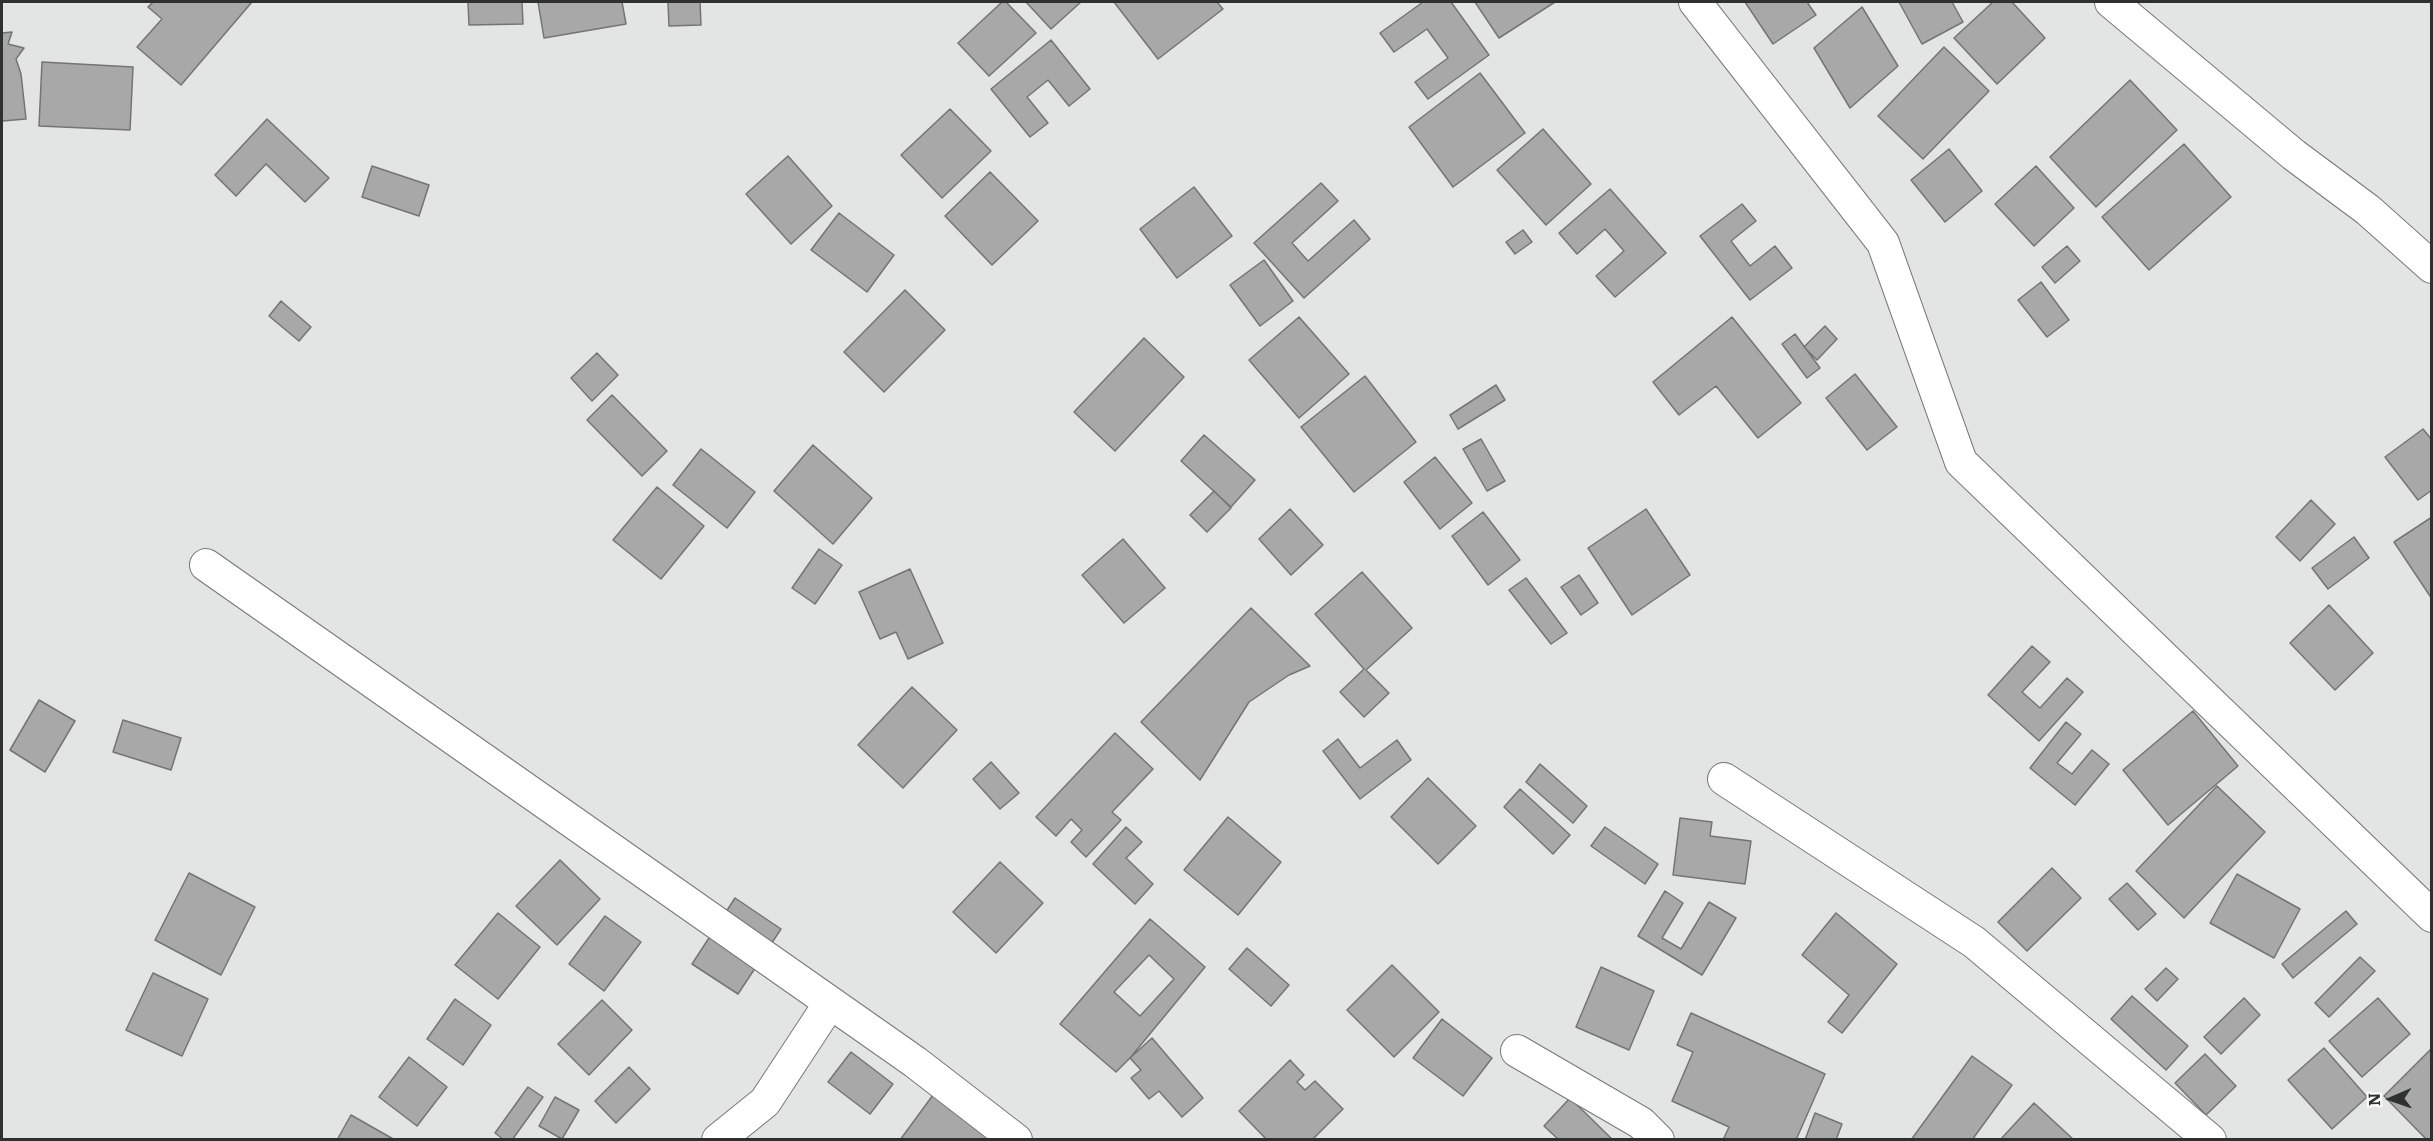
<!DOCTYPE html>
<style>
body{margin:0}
#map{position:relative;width:2433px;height:1141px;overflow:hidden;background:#e3e4e4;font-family:Literata,serif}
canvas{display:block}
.frame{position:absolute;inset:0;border:3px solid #2f3030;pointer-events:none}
.north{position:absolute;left:2361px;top:1069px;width:60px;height:60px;-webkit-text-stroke:4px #fff;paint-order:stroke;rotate:268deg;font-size:16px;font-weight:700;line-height:24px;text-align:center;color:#2f3030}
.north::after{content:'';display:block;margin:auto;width:21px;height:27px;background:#2f3030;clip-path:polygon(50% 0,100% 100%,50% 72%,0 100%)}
</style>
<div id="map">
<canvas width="2433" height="1141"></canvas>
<div class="frame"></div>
<div class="north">N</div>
</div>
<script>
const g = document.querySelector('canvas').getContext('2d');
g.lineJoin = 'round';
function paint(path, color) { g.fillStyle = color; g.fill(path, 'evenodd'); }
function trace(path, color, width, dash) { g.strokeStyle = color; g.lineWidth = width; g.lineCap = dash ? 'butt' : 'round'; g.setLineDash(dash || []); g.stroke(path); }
const building = new Path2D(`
 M153,2H252L181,85L137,47L162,19L148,7Z
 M468,2H522L523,24L469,25Z
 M538,2H622L626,24L544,38Z
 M668,2H700L701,25L669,26Z
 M1002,2H1006L1036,33L989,76L958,43Z
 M1026,2H1081L1051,29Z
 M1114,2H1217L1223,9L1158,59Z
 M1423,2H1451L1489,55L1428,99L1415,82L1448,58L1427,29L1394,52L1380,33Z
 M1475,2H1555L1499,38Z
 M1745,2H1807L1816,15L1773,44Z
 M1899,2H1952L1963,22L1922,44Z
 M1993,2H2012L2045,38L1997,84L1954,38Z
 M1862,7L1898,66L1850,108L1814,48Z
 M12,32L8,44L24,48L16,59L21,74L26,119L2,121V33Z
 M1051,40L1090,89L1069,106L1048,80L1027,97L1048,123L1030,137L991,89Z
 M1944,47L1989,91L1923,159L1878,116Z
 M42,62L133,67L130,130L39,126Z
 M1480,73L1525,133L1453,187L1409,127Z
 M2130,80L2177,130L2096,207L2050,157Z
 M950,109L991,151L942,198L901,155Z
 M267,119L329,178L305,202L266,164L236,196L215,175Z
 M1543,129L1591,184L1546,225L1497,170Z
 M2184,144L2231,197L2149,270L2102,217Z
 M1949,149L1982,191L1945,222L1911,180Z
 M788,156L832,206L791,244L746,194Z
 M372,166L429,185L419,216L362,197Z
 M2036,166L2074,208L2034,246L1995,204Z
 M990,172L1038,221L992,265L945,216Z
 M1321,183L1338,201L1292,243L1308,261L1354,220L1370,239L1304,298L1254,243Z
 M1194,187L1232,236L1177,278L1140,229Z
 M1610,189L1666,253L1615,297L1596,276L1624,251L1605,229L1577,254L1559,233Z
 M1742,204L1756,221L1731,241L1750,266L1775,246L1792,268L1750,300L1700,236Z
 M839,213L894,255L867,292L811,250Z
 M1523,230L1532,242L1515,254L1506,242Z
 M2067,246L2080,261L2055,283L2042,267Z
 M1264,260L1293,301L1260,326L1230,285Z
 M2041,282L2069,320L2047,337L2018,300Z
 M905,290L945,330L884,392L844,352Z
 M281,301L311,327L299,341L269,316Z
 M1299,317L1349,374L1299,418L1249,360Z
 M1732,317L1801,403L1758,438L1716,386L1679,415L1653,382Z
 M1825,326L1837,339L1817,360L1804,347Z
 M1795,334L1820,368L1807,378L1782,344Z
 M1144,338L1184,377L1115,451L1074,412Z
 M597,353L618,375L592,401L571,378Z
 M1855,374L1897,427L1867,450L1826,398Z
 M1365,376L1416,442L1354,492L1301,427Z
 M1496,385L1505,400L1458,429L1450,415Z
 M612,395L667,451L642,476L587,420Z
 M2423,429L2432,440V490L2418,500L2385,457Z
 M1204,435L1255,480L1231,507L1181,461Z
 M1481,439L1505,481L1487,491L1463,449Z
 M813,445L872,498L833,544L774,491Z
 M701,449L755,492L727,528L673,485Z
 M1435,457L1472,503L1440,529L1404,482Z
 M657,487L704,526L661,579L613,540Z
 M1214,491L1231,508L1207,532L1190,515Z
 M2311,500L2335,524L2300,561L2276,537Z
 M1290,509L1323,545L1291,575L1259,539Z
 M1646,509L1690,575L1632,615L1588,548Z
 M1483,512L1520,560L1488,585L1452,536Z
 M2432,517V599L2394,542Z
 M2354,537L2369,558L2328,589L2312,568Z
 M1123,539L1165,588L1124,623L1082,575Z
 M819,549L842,565L815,604L792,588Z
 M910,569L943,643L908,659L896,632L880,639L859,592Z
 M1362,572L1412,628L1366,670L1389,693L1364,717L1340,692L1364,669L1315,614Z
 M1579,575L1598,603L1581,615L1561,587Z
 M1526,578L1567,633L1551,644L1509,590Z
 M2329,605L2373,653L2335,690L2290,643Z
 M1251,608L1310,666L1289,675L1249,702L1200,780L1141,722Z
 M2032,646L2050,662L2022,692L2040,708L2067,678L2083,692L2039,741L1988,695Z
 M912,687L957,730L903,788L858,745Z
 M39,700L75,721L45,772L10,750Z
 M2193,711L2238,766L2168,825L2123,770Z
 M123,720L181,738L171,770L113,752Z
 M2066,722L2081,734L2057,763L2072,774L2092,750L2109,764L2075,805L2030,768Z
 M1115,733L1153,769L1112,812L1121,820L1086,857L1071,842L1082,830L1071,819L1056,836L1036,817Z
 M1338,739L1360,768L1397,740L1411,760L1360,799L1323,751Z
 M991,762L1019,793L1000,809L973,779Z
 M1540,764L1587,806L1573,823L1526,782Z
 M1428,778L1476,826L1438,864L1391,817Z
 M2217,786L2265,832L2184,918L2136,871Z
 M1520,789L1570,835L1553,854L1504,807Z
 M1228,817L1281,862L1238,915L1184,870Z
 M1680,818L1712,822L1710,836L1751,841L1745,884L1673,875Z
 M1126,827L1142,842L1126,858L1153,884L1135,904L1093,864Z
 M1605,827L1658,864L1645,884L1591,846Z
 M560,860L600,899L557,945L516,906Z
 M1000,862L1043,903L996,953L953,912Z
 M2052,868L2081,898L2027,951L1998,922Z
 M189,873L255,907L221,975L155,940Z
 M2237,874L2300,909L2274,958L2210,923Z
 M2127,883L2156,914L2138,930L2109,899Z
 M1665,891L1683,903L1662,938L1681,949L1709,902L1736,918L1702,975L1638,936Z
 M735,898L781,929L738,994L692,964Z
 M2346,911L2357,924L2293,978L2282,964Z
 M498,913L540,947L498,999L455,965Z
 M1836,913L1897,964L1842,1033L1828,1022L1849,995L1802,955Z
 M605,916L641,942L604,991L569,964Z
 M1150,919L1205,967L1130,1058L1116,1072L1060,1024ZM1149,955L1174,979L1140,1016L1114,992Z
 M1247,948L1289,985L1271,1006L1229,969Z
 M2360,957L2375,971L2329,1017L2315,1003Z
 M1392,965L1439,1012L1394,1057L1347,1010Z
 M1601,967L1654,991L1629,1050L1576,1027Z
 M2166,968L2178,979L2157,1001L2145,989Z
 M153,973L208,999L182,1056L126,1030Z
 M2132,996L2188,1046L2166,1070L2111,1019Z
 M2244,998L2260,1015L2221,1054L2204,1037Z
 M2378,998L2410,1034L2362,1077L2329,1041Z
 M455,999L491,1025L463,1065L427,1039Z
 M602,1000L632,1030L589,1075L558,1044Z
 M1691,1013L1825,1074L1796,1140H1723L1729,1127L1672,1101L1693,1052L1677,1045Z
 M1442,1019L1492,1058L1463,1096L1413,1058Z
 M1152,1038L1203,1098L1182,1117L1159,1091L1149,1099L1131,1078L1141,1070L1130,1058Z
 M2324,1048L2367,1097L2332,1129L2288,1080Z
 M2431,1049L2432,1140H2427L2384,1096Z
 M851,1052L893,1084L870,1114L828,1082Z
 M2205,1054L2236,1086L2206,1115L2175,1083Z
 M1972,1056L2012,1085L1972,1140H1911Z
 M409,1057L447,1087L417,1126L379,1097Z
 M1290,1060L1304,1075L1297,1082L1305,1090L1315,1081L1343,1109L1312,1140H1267L1239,1111Z
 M629,1067L650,1089L616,1123L595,1101Z
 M528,1087L543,1097L512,1140H504L495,1133Z
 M933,1095L991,1140H900Z
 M555,1097L579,1110L562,1139L539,1126Z
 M1570,1098L1613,1140H1559L1544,1126Z
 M2034,1103L2074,1140H2000Z
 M1815,1113L1842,1124L1836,1140H1805Z
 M351,1115L395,1140H337Z`);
paint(building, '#a8a8a9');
trace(building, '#757475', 1.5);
const minor = new Path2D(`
 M1695,2L1883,243L1961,462L2432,916
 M2111,2L2294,155L2368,210L2432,267
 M206,565L915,1062L1016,1140
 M1724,779L1974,942L2210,1140
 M1517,1051L1641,1123L1658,1140
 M718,1140L765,1102L830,1003`);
trace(minor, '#787879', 34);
trace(minor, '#fff', 32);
</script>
